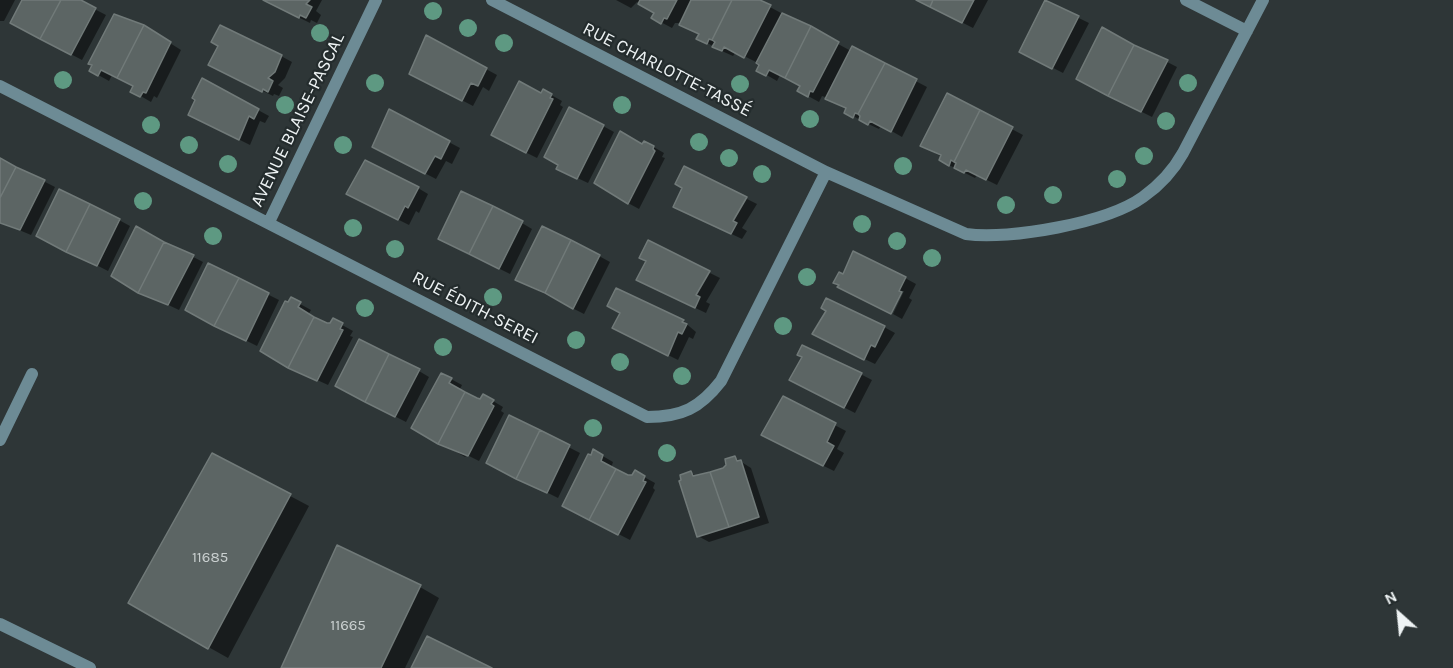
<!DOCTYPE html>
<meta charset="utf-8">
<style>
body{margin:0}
#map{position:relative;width:1453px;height:668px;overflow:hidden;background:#2e3637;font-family:Karla,sans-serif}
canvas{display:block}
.north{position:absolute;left:1369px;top:584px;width:60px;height:60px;-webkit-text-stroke:4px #242c2d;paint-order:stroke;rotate:333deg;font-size:16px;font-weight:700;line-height:24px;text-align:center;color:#eef3f4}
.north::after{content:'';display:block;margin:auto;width:21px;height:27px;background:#eef3f4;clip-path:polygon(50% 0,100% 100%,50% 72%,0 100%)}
</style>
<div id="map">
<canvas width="1453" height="668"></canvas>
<div class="north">N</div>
</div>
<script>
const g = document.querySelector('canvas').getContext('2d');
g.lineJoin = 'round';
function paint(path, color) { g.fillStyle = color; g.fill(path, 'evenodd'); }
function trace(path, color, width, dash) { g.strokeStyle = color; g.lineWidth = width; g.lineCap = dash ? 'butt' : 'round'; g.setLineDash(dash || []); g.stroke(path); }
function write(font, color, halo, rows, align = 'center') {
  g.font = font + ' Karla,sans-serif'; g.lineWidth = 4.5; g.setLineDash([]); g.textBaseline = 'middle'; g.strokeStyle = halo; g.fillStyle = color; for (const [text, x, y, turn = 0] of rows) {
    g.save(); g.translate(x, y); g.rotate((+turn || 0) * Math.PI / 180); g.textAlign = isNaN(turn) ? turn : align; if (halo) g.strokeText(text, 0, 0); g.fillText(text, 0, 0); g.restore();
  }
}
paint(new Path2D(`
 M0,0H15L4,21H0Z
 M24,0H77L106,15L82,60L23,29Z
 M264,0H322L316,11L321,15L317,23L311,20L310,23Z
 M616,0H757L851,51L853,48L927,87L902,137L881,125L879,129L864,122L846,112L848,109L825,97L822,96L819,102L799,91L802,86L784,76L780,75L777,81L758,70L761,65L756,62L736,52L733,56L724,52L698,38L701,35L679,23H675L672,28L653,18L656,12L637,2L631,8Z
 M918,0H988L973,28Z
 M1046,2L1089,23L1063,73L1032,57Z
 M1103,29L1177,67L1152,117L1088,85Z
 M154,33L181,50L157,98L154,96L151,102L132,91L135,86L112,75L109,81L91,71Z
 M281,56L292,62L285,78L278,85L283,88L279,96L274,94L273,96L221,70Z
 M486,69L497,75L489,91L483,87L473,106L421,79Z
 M203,80L269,116L265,123L260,121L250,145L200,120Z
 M544,91L562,101L560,105L563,107L537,158L503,141Z
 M948,95L1023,135L997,185L977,175L975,178L951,166L941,160L942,157L922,146Z
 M390,111L460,148L452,164L446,161L436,179L384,152Z
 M603,126L614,132L588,183L569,174L560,165Z
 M645,142L664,153L662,157L665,158L639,209L628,203Z
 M0,159L55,187L31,235L0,222Z
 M685,168L757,204L742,228L747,231L742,239L686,212Z
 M418,188L428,194L419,213L416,211L409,225L359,200Z
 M119,220L130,226L108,271L49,241Z
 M522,223L532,229L510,274L450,244Z
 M137,228L203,262L179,310L124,284Z
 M648,242L720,278L706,302L710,304L706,313L649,286Z
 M599,256L610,262L584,314L517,280Z
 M209,265L279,300L257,346L197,316Z
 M905,278L916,284L909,298L912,300L902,319L893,314L904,291H901L890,313L849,293Z
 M291,299L311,310L308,315L326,325H331L333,320L353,331L350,336L353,337L328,385L289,367V304Z
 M683,321L696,332L693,339L689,337L678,360L624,333Z
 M884,327L895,333L875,364L825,340Z
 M808,347L872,380L855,413L802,386Z
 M419,371L429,377L406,422L347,392Z
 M451,379L462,385L459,391L476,400L493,401L503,407L501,411L504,413L479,461L467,455L465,457L413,427Z
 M783,398L846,431L837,449L844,453L834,471L773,441Z
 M510,417L580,453L558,498L498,468Z
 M594,451L613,462L611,468L628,477H633L635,472L655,483L653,488L655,490L630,540L574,511Z
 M213,455L309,506L228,658L130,603Z
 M735,458L751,468L769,523L709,542L698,536L683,481L691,473L697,476L724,469Z
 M420,587L439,598L405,668H283Z`), '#0007');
const building = new Path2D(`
 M22,0H61L40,39L10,23Z
 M61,0H81L96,8L71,55L40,39Z
 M263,0H310L306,4L312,7L306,18L300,15L299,18Z
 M640,0H677L667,19L664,18L661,24L651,18L654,13L638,4Z
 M691,0H732L712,40L709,39L707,44L696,39L699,34L679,25Z
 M732,0H760L771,5L744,58L724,47L722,51L712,47L715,42L712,40Z
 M916,0H933L930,7Z
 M933,0H974L962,23L930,7Z
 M1045,0L1079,16L1052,69L1019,52Z
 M782,13L811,26L785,78L769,70L766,76L756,71L759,65L756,63Z
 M114,14L144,25L117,78L101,70L98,76L89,71L92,65L88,64Z
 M144,25L171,42L146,93L143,92L140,97L130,92L133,86L117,78Z
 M220,25L282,55L275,72L268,78L273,81L268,92L263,89L262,92L208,65L218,46L211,42Z
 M811,26L839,42L813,92L810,91L808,97L797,91L800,86L785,78Z
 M1102,27L1134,45L1108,96L1076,79Z
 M426,35L487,68L478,86L471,83L462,101L409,74Z
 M1134,45L1168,60L1141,112L1108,96Z
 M852,46L885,63L858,114L855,113L853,118L844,113L846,108L825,99Z
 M885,63L917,79L891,132L870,121L868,125L859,120L860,116L858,114Z
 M202,78L259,109L254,119L249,116L239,140L188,115L195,100L192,98Z
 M519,81L541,93L543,89L552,94L550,98L553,99L526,153L491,135Z
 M947,93L980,110L954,162L951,160L949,166L939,160L941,155L920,146Z
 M569,107L604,125L577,179L556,169L558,165L544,157Z
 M389,109L450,141L441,159L435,156L425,174L372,147Z
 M980,110L1013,127L986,180L966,170L964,173L954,168L956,163L954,162Z
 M620,131L642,144L644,141L654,146L653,149L655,151L628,204L594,183Z
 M0,158L16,167L0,198Z
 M365,160L419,187L408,208L405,206L398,220L346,194Z
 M684,166L747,197L733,221L737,223L731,234L673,207L682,188L675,184Z
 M16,167L45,180L20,230L0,223V198Z
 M59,189L90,204L66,252L36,236Z
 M461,191L493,206L469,254L438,239Z
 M90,204L120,219L97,266L66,252Z
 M493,206L523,221L499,269L469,254Z
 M136,226L164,242L138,293L111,276Z
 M542,226L571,240L545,293L515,280Z
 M571,240L600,255L573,309L545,293Z
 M648,240L710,271L696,295L700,297L695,308L636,280L646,261L639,258Z
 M164,242L194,255L168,305L138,293Z
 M853,251L906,277L899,291L902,292L891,314L837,287L839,285L833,283L839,272L843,274Z
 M208,263L239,278L214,326L185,310Z
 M239,278L269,293L246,341L214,326Z
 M616,288L684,320L682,322L687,324L682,334L678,332L668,356L612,328L620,313L607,306Z
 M291,297L301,302L298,307L314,317L288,368L260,351L285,301L288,302Z
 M826,298L885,326L875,347L871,345L864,360L812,334L826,311L821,308Z
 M314,317L327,323H330L333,318L343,323L340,329L343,330L317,381L288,368Z
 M359,339L389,354L365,402L335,386Z
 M802,345L862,373L844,408L789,380L802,357L797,355Z
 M389,354L420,369L395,417L365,402Z
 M441,373L452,378L449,383L465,392L438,444L411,428Z
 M465,392L477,398L480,399L483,394L494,400L491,404L494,406L468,456L438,444Z
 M783,396L836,423L827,442L834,446L823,466L761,435Z
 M509,415L540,430L516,479L486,463Z
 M540,430L570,445L547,493L516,479Z
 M593,449L603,455L601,461L616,469L589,520L562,506L588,454L591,455Z
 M212,453L291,494L208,649L128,603Z
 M735,456L737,461L741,460L759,517L729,527L710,472L723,468L726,465L725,459Z
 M616,469L628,475H632L635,470L645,476L643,481L646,482L618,535L589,520Z
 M691,471L693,476L710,472L729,527L697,537L679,481L681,480L680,475Z
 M337,545L421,585L381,668H281Z
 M427,636L492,668H411Z`);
paint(building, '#5c6564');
trace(building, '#717a79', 1.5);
trace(new Path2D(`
 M492,0L826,172L966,234C1010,240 1107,223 1143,197C1160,185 1173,171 1183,153L1263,0
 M1186,0L1247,31
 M0,86L647,417C682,417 700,408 721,381L826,172
 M269,222L376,0
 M0,440L32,374
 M0,624L90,668`), '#6d8b95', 12);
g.fillStyle = '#5e9982';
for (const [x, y] of [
 [433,11],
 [468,28],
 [320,33],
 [504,43],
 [63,80],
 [375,83],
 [1188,83],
 [740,84],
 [285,105],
 [622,105],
 [810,119],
 [1166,121],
 [151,125],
 [699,142],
 [189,145],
 [343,145],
 [1144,156],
 [729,158],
 [228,164],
 [903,166],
 [762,174],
 [1117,179],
 [1053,195],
 [143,201],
 [1006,205],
 [862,224],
 [353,228],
 [213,236],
 [897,241],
 [395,249],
 [932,258],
 [807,277],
 [493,297],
 [365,308],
 [783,326],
 [576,340],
 [443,347],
 [620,362],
 [682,376],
 [593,428],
 [667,453]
]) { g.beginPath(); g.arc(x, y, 9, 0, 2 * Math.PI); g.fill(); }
write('15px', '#cad0d0', null, [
 ["11685",210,558],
 ["11665",348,626]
]);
write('18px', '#eef3f4', '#242c2d', [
 ["RUE CHARLOTTE-TASSÉ",667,70,27],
 ["AVENUE BLAISE-PASCAL",298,120,-64],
 ["RUE ÉDITH-SEREI",475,308,27]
]);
</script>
